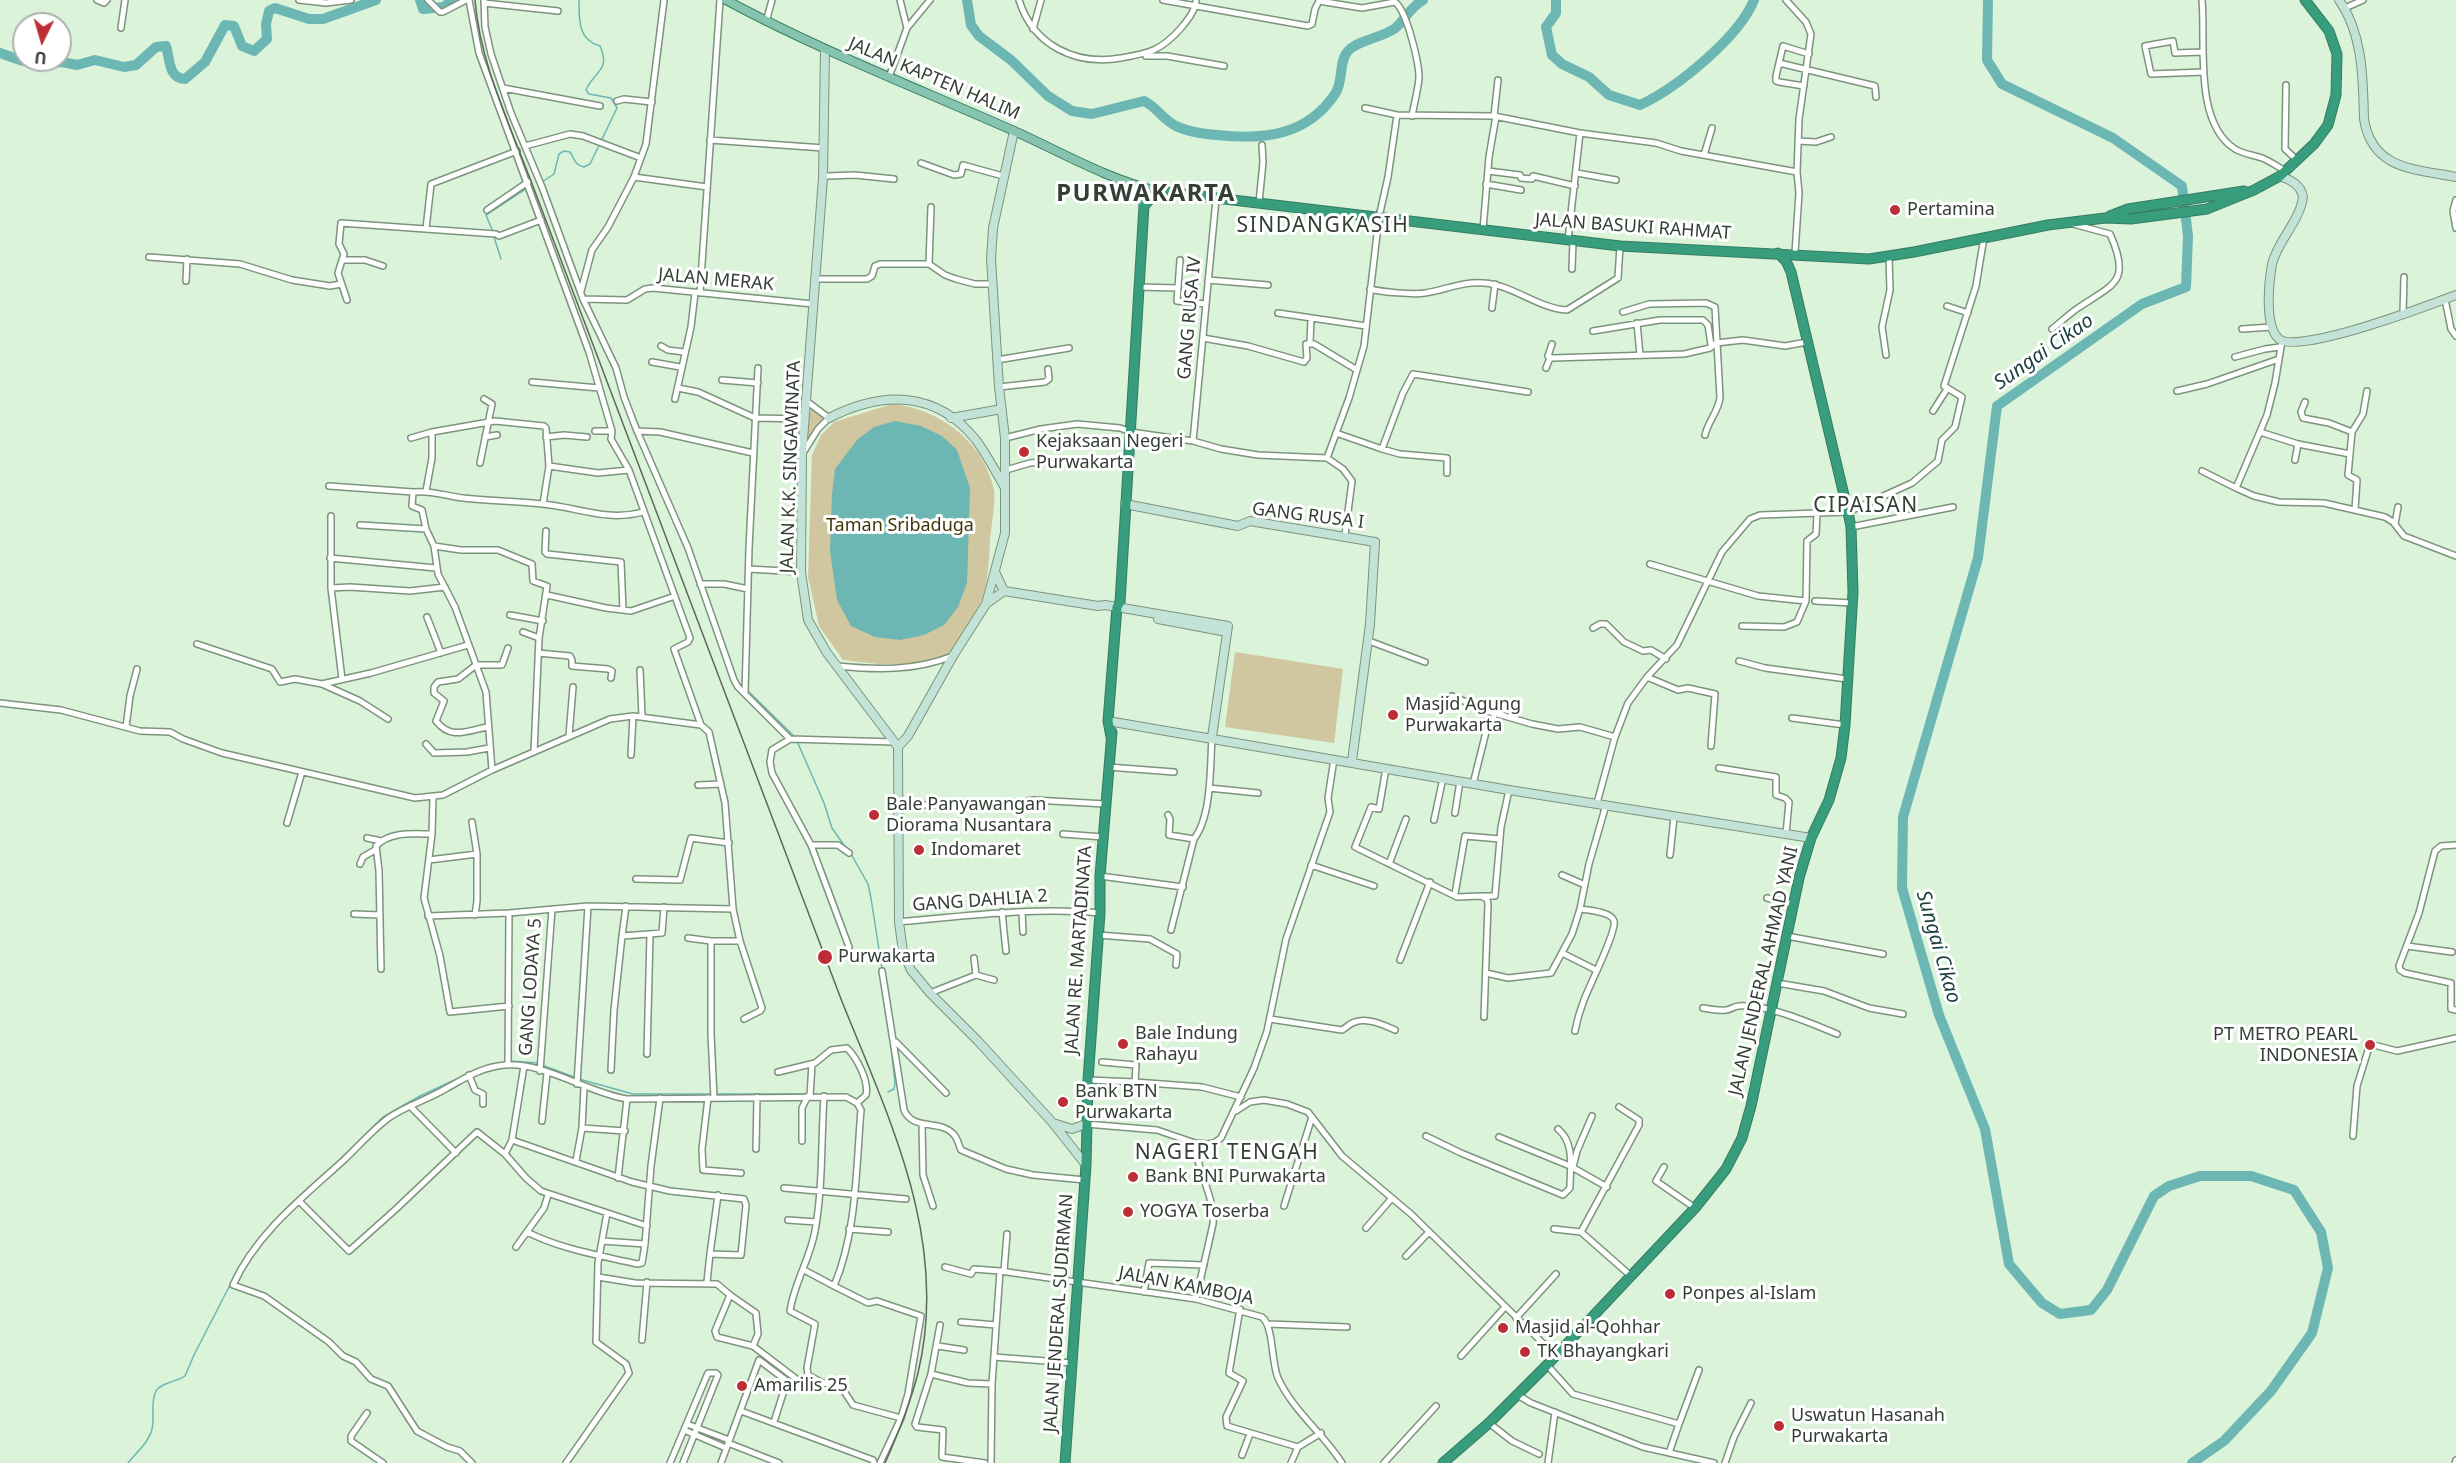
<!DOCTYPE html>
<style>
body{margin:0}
#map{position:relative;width:2456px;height:1463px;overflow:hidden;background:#daf3d9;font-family:"Noto Sans",sans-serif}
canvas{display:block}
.north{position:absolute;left:12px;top:12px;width:60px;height:60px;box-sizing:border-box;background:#fff;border:2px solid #aeb2ae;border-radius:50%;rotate:185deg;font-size:16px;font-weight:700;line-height:24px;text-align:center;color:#353e34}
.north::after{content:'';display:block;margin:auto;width:21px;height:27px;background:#bd2d35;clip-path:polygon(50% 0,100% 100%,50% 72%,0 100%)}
</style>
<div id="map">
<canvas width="2456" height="1463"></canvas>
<div class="north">U</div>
</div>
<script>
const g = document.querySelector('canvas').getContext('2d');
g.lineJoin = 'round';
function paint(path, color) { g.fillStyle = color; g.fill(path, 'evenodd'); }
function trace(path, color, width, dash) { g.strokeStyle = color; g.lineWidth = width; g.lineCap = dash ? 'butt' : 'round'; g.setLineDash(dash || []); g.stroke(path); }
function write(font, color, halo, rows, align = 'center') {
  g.font = font + ' "Noto Sans",sans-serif'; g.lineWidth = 6; g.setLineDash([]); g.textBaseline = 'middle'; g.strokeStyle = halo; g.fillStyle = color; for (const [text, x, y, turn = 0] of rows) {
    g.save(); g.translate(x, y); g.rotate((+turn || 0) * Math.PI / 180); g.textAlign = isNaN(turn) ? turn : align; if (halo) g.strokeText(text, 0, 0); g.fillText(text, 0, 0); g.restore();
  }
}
paint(new Path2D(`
 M806,404L825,418L812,433L803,450Z
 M892,404C937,408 982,440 993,486C997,499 991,526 990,541C989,561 988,586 980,604C972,622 960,639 948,655L906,664H878L843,660L819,626L808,577L812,455L821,435L834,422Z
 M1235,652L1343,669L1334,743L1225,727Z`), '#d0c69f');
paint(new Path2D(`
 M895,421L921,426L942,436L957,450L970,488L967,583L958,607L944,625L924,635L900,640L875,637L851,626L837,600L830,551L832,494L835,469L857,440L874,427Z`), '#6cb6b3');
trace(new Path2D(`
 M542,182L554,174L559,154L564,151L570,152C575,160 575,165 584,167L590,164L617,108L611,98L589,94L586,90C594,71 611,71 600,46C578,40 579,20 579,0
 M493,232L486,215L527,188
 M494,237L501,259
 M747,690L795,737
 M797,741L824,803L832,828L846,848
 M851,854L868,884L871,898L882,969
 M510,1061L538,1063
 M542,1065L574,1077
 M579,1079L633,1094H806
 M888,1092L894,1089L895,1083L890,1037
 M811,1094L824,1095
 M324,1175L383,1117L420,1096L476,1070
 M241,1265L253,1247
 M128,1463C136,1453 149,1442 152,1429C155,1417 150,1402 156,1391C162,1382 177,1382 185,1376L194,1355L230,1285`), '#6cb6b3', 1.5);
trace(new Path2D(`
 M420,0L423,9L444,7L452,0
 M967,0L971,25L979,36L1011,60L1048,96L1072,111L1092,114L1144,101C1157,107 1163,120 1176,126C1188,132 1204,134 1217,135C1263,140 1307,136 1335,94C1344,81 1338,62 1348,51C1358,40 1381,38 1394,29C1405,21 1408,9 1423,0
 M1556,0V13L1546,27L1552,55L1562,64L1589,77L1609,95L1640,105C1677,88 1739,37 1754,0
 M1988,0L1987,60L2002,84L2113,138L2182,186L2188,236L2186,287L2142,304L1997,406L1978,558L1903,817L1902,888L1939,1015L1985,1129L2009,1264L2042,1303L2060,1314L2091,1310L2107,1290L2154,1196L2169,1186L2200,1176H2251L2294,1190L2321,1232L2328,1268L2312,1333L2271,1391L2224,1441L2192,1463
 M0,53L20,60L41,64L62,62L77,65L95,60L124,67L136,65L156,47L166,46C170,58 168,79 185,79L205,62L225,25L234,26L242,46L254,51L267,39L266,24L269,11L275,8L309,19H323L376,0`), '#6cb6b3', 10);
const street = new Path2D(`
 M97,0L104,3L107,0
 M299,0L326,3L351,0
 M428,0L440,12H443L466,0
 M469,0L479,53L589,352L612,431L611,439L629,470L690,638L688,642L674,649L701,725L709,732L725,803L733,909L740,941L762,1008L760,1011L744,1019
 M484,0L485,27L491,54L511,113L542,187L583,299L616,368L624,397L637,431L688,548L734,680L738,687L790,739
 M900,0L907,28
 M1019,0C1033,45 1075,66 1121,58C1149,53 1161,51 1181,28C1188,20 1196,10 1196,0
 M1163,0L1308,26L1312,24L1315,9L1319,1L1362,8L1395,2C1407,11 1419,63 1419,78C1418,90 1414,104 1412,116
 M1786,0L1806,22L1811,34L1799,119L1797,172
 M2202,0C2206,42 2193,122 2235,149C2243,154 2253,155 2262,158C2270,161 2278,167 2286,171
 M484,3L558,11
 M2345,8L2363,0
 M766,22L772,0
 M121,28L125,0
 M1033,29L1041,0
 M2203,52L2175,53L2173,41L2145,46L2151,74L2204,72
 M1146,56H1167L1224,66
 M1779,63L1875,86L1876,97
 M889,77L907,28L930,0
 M2286,85L2285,149L2298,161
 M1804,86L1779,82L1776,81V76L1783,46L1809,54
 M503,88L600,106
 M617,101L624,99L652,102
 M1365,108L1397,115
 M1494,116L1498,80
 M710,140L824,148
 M1798,141L1816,142L1831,137
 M525,146L570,134L583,136L641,158
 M1704,155L1712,128
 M921,163L954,175L961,174L963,165L1003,176
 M1488,171L1520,175L1521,178L1532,179L1533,176L1575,186
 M1577,173L1616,180
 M634,177L707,187
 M823,178L827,176L855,175L894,179
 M1486,184L1521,190
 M2456,200L2453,211L2456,228
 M1259,203L1263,162L1262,145
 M487,210L528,182
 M426,229L431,184L517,151
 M1483,230L1489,157L1496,116
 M1568,240L1580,133
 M149,257L240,264L292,280L330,286L341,284
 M343,260H365L383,266
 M1180,260L1177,301L1206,304
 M929,264L931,207
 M1572,269L1573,241
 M815,279H867L872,276L875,266L880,264H929L945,275L956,279L975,284H991
 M1208,280L1268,285
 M186,281L187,259
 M1138,287L1178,288
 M1370,289C1382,292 1413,295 1425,293C1445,290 1463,281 1484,283C1513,285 1537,308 1567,310L1618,278L1620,246
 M581,291L592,250L608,227L634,177L646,144L664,0
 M700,293L720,0
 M583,299L627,300L645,289L653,288L813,304
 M2445,299L2451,329L2456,336
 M347,300L338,273L344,254L339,244L341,223L496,234L499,236L541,220
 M1947,306L1968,313
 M1492,308L1495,284
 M1623,312L1649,304L1706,303L1715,307L1720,397C1719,411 1708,421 1705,435
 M1278,313L1366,326
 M2403,314L2404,277
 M1637,323L1640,355
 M2052,329C2061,322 2069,314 2078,308C2113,284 2132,283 2110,234L2073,224
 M2242,329L2272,327
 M1593,331L1660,320H1703L1708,325L1711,345
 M1203,338L1248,346L1304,362L1307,358L1306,344H1314L1357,370
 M2282,341L2275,383L2267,415L2236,488L2254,496L2279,502L2324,503L2385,517L2393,522L2404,536L2456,556
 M1310,343L1311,319
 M1552,344L1548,356L1552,358L1684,354L1710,348L1716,343L1743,340L1785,346L1807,342
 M661,346L668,350L684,352
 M1886,355L1882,327L1890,290L1889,256
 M2235,357L2265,349L2280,347
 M997,360L1069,348
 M652,362L680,367
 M1546,368L1550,358
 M722,380L758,383
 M532,382L599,388
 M999,387L1045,382L1049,379L1048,369
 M678,388L698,392L755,418L804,419
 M2177,391L2207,384L2279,359
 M675,399L691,327L695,293
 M2305,402L2301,412L2303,418L2329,423L2352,432
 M1933,411L1947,389
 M595,431H612
 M637,431L660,432L753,453
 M432,432L495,421L544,426L546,428L549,466L598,473L629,470
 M2260,432L2298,444L2350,454
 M1336,433L1382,449L1403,393L1413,374L1528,392
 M485,437L497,435
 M546,437L564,435L587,437
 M411,438L432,432V458L426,491
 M1005,438L1041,429L1077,424L1120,428L1131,432L1193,441L1221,449L1258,455L1327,458L1343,469L1352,481L1345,535
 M1193,441L1216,199
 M1382,449L1400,454L1447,458V473
 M803,453L818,429L829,418L805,400
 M1327,458L1349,398L1364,346L1379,217L1388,177L1397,115L1494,116L1580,133L1656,143L1681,151L1797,172L1799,193L1795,253
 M2295,460L2298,444
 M480,463L492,404L484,399
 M1006,470L1030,463L1061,460
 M2202,471L2236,488
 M329,486L413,492
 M543,504L549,466
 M2355,510L2357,480L2348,475L2352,432L2363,414L2367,391
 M331,516V588L342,679
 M2395,524L2398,507
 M360,525L426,529
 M1851,527L1953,507
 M546,531L545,552L547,554L621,562L623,610
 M434,546L461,550H498L532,564L533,581L547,586L539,638L534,752
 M330,558L436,568
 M1650,564L1758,596L1806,601
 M749,569L801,572
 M700,584H724L748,589
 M331,588L350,587L410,591L445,587
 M547,595L606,608L631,611L675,596
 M1815,601L1852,603
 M510,615L543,621
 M427,617L441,653
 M1742,626L1784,627L1797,622L1806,601L1807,541L1816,534L1817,514
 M1593,628L1600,624H1606L1624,642L1643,651L1651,650L1666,659
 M523,632L539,638
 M1369,641L1425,662
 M197,644L272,669L280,682L295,679L322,684L371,673L468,645
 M538,653L570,656L572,660V666L608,669L612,671L611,678
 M1739,661L1765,668L1847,679
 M837,666C877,670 914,671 953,656
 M640,670L642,716
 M1647,677L1678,690L1688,688L1715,694L1711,746
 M322,684L360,701L388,719
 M745,693L749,548L758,368
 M1452,696L1487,711L1532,724L1558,729L1580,727L1615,737
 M0,703L61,710L140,731L170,732L183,739L222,753L415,798L443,795L492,770L610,719L633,716L701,725
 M1792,718L1845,725
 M126,727L130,696L137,669
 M487,727C466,731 451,740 436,721L444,701L434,693V687L438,682L458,679L476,665H502L508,648
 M569,736L573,687
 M426,744L434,753L467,752L489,748
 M631,755L633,716
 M1108,767L1174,772
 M1386,768L1379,809L1371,807L1355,847L1457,897L1481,896L1487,899L1488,904L1484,1017
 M1719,768L1776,777V795L1785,798L1789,802L1786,834
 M492,770L486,692L455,607L438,574L434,546L426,529L422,510L412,506L413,492C430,490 446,496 463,498C490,501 516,501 542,504C578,507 606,522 643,512
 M1473,784L1486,732L1495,714
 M698,785L721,784
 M1209,788L1258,793
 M433,797L432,834L424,898L440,956L450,1012L509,1006
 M1597,803L1615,737L1628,703L1647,677L1677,645L1722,552L1750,519L1760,515L1848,512L1912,483L1938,461L1942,440L1955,427L1962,397L1944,386L1976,286L1984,237
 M899,807L951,803L999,805L1034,800L1105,804
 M1455,813L1460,781
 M1168,815L1170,819L1169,835L1194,839
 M1434,820L1443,778
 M472,822L477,854
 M287,823L302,772
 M1063,834L1103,837
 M367,838L381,841
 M811,845H838L849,853
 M2456,845L2441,846L2435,851L2419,913L2399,966L2400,970L2405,973L2451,983V1009L2456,1010
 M1670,855L1674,817
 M429,860L477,854V901L475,915
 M360,864L363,857L375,850
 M1389,864L1406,819
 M1311,865L1374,886
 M1562,875L1585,885
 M1100,876L1183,887
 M636,879L680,880L691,838L729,843
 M1455,894L1465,836L1500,839
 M1484,896H1495L1501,827L1509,790
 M1767,898L1793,904
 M1002,912L1006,951
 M1022,912L1023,932
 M354,914L380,915
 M428,916L509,913L588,906L733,909
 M899,922C966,916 1033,907 1100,913
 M1171,930L1194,839C1212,816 1210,766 1212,737
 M1098,935L1150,939L1177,954L1176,965
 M622,936L626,906
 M1787,936L1883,954
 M688,938L711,941
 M2407,946L2452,952
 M849,947L811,845L772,773L770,762L772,750L790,739L894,742
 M1562,953L1596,970
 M974,958L976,975
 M1400,960L1430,882
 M381,969L379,871L376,846C390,831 413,834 432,834
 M882,971L904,1110C913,1132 942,1118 955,1136C958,1140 959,1146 961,1150L1006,1169L1033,1175L1085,1180
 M1486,973L1508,978L1551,973L1572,934L1580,909
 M1777,983L1824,991L1869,1008L1903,1014
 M930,993L976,975L994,980
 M1703,1008C1710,1009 1718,1011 1726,1010C1731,1010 1733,1006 1739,1006C1766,1004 1811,1023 1837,1034
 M1270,1019L1342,1030C1346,1028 1350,1023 1355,1022C1367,1017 1384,1025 1395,1030
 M1575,1031C1577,1020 1580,1010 1584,1000C1589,986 1617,931 1614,921C1612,912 1588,910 1580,909L1589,864L1606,805
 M896,1042L946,1093
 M647,1054L650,935
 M1102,1062L1136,1065L1135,1082L1202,1087L1241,1097
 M508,1065L509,913
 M611,1070L614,1010L622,936L662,933L664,907
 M540,1071L552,909
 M778,1072L815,1063L831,1050L847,1048C857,1058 869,1081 866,1095L857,1103
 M469,1075L475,1090L483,1094V1104
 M1088,1080L1135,1082
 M577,1084L588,906
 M810,1096L812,1064
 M824,1096C821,1141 823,1187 815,1231C810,1259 794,1283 790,1311L815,1324L807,1368L808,1375L821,1382L842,1388L853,1405L901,1418
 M708,1098L702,1149L703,1170L741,1173
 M714,1098L711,1034V941H740
 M410,1106L456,1153
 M1619,1107L1639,1120V1125L1581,1232L1631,1276
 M1236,1111L1250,1102L1264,1100L1287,1104L1308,1112L1342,1156L1411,1214L1556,1356
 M542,1121L547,1073
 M922,1124L923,1175L933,1206
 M1086,1124L1157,1130L1195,1143L1207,1144L1214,1143L1221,1138L1254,1068L1267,1031L1286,939L1330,812L1328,798L1334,759
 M582,1128L625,1131
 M1426,1136L1461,1153L1563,1195L1570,1188C1570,1167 1575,1143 1558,1129
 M2353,1136L2357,1086L2370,1044L2397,1051L2456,1038
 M1499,1137L1570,1166L1607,1187
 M512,1140L632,1182L670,1191L744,1199L746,1205L741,1255L710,1254L707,1282
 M802,1141V1108L808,1096
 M1195,1143C1196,1171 1215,1195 1213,1224L1196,1299
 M756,1149L757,1097
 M505,1154L512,1140L524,1066
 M576,1161L582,1128L584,1087
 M1573,1167L1577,1151L1592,1116
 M1664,1167L1656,1181L1695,1208
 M618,1178L627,1099
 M784,1188L906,1199
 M299,1201L349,1251L396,1209L477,1132L505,1154L526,1178L541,1191L647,1226
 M1284,1206L1312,1117
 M788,1220L816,1222
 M1366,1228L1392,1198
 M849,1229L888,1232
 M1554,1229L1581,1232
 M527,1232C563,1250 599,1255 637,1264L642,1263L645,1244L651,1166L660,1098
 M602,1241L645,1244
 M516,1247L544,1208L548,1195
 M710,1254L718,1195
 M1406,1256L1429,1232
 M945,1267L971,1274L974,1269L1000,1271
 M1004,1271L1007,1234
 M598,1277L635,1283L717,1284L730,1295L715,1331L717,1337L753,1346L799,1381L819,1382
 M834,1286L868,1303L877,1301L921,1316L908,1394L901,1418L880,1463
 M1144,1292L1149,1263L1204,1265
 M730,1295L756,1313L758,1334L753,1346
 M1240,1309L1229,1373L1243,1381L1226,1417L1227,1426L1298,1447L1321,1433
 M1516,1318L1556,1274
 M961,1322L996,1325
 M1268,1324L1347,1327
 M940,1325L931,1374L915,1424L917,1427L943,1430L942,1457L985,1463
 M642,1340L647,1282
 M938,1346L964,1350
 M1461,1356L1505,1307
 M994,1357L1072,1363
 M1547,1365L1573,1394L1679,1424L1669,1453
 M931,1374L968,1383L992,1384
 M1516,1394L1531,1403L1643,1447L1714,1463
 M741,1411L873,1460L874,1463
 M367,1413L351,1436V1441L383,1463
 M1489,1423L1512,1441L1539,1454
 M687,1424L729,1440
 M1679,1424L1699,1370
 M684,1430L726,1448
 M728,1443L779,1463
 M1242,1455L1250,1434
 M472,1463L460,1451L447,1447L417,1431L388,1386L371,1379L356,1362L343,1356L329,1342L264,1296L233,1285C256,1234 303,1197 344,1160C359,1146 373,1129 390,1117C408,1105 429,1099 447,1088C467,1077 482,1067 505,1065C545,1062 588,1093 627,1099L846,1097L857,1103L861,1110C856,1168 857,1232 834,1286L804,1270
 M566,1463L629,1373L626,1364L596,1342L598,1263L607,1213
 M670,1463L708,1373H716L718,1375L683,1463
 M721,1463L759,1360L787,1381L774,1422
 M991,1463L992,1384L1000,1271L1196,1299L1262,1317C1274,1327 1271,1362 1278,1378C1293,1411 1323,1433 1342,1463
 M1291,1463L1298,1447
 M1384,1463L1436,1406
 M1548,1463L1555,1412
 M1725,1463L1734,1437L1751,1403
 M2455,1463L2456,1460`);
const secondary = new Path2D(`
 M2339,0C2363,34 2363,79 2364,119C2372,170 2415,169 2456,177
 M825,50L823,178L802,453L801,572L808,620L827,653L898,747L899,922L903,952L911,970L930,993L978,1041L1052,1122L1086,1165
 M2280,176C2291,180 2301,185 2303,197C2300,221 2278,240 2272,264C2269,282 2264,326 2279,339C2298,355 2430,305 2456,295
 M829,418C882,391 936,390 976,440C987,455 996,472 1005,488
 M951,418L1002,409
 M1125,504L1238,526L1250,521L1375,542L1370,624L1352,761
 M995,572L1004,591
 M986,604L1004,591L1098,606L1105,605L1228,626L1212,737
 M1158,619L1227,632
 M1108,721L1509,790L1811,838
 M898,747L908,736L953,656L986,604L1005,533V438L999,387L991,259L993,228L1014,131
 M1053,1123L1072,1129L1086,1124`);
const primary = new Path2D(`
 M726,0C819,50 917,88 1014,131C1061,152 1107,179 1157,191
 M1133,186L1140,194L1144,206`);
const highway = new Path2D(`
 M2110,216L2128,209L2244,191
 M1111,737L1108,721L1117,607L1120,602L1144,206L1157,191L1620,246L1869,259L1914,252L2048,225L2105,218L2131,219L2207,209L2254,190L2280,176L2314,144L2328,125L2336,95L2337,54L2329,31L2305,0
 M1065,1463L1086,1165L1088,1080L1100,913V876L1112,732
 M1443,1463L1489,1423L1547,1365L1695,1208L1726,1169L1742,1138L1751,1106L1799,878L1811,838L1829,800L1841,758L1845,725L1853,592L1851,527L1848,512L1791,272L1786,261L1778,253`);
trace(street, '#7d947c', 8);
trace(secondary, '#7d947c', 10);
trace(primary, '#367c63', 10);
trace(highway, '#367c63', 11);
trace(street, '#fff', 5);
trace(secondary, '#c3e2d8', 8);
trace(primary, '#87c4b0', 8);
trace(highway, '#379d7c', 9);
trace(new Path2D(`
 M475,0C480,63 509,123 531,181L841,999C889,1119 950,1240 918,1373C910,1404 898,1434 885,1463`), '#5b685a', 1.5);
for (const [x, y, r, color] of [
 [1895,210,6,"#bd2d35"],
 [1024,452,6,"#bd2d35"],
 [1393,715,6,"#bd2d35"],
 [874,815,6,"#bd2d35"],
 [919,850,6,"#bd2d35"],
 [825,957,8,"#bd2d35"],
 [1123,1044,6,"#bd2d35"],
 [2370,1045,6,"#bd2d35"],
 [1063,1102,6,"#bd2d35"],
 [1133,1177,6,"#bd2d35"],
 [1128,1212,6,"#bd2d35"],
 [1670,1294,6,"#bd2d35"],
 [1503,1328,6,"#bd2d35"],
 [1525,1352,6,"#bd2d35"],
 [742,1386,6,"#bd2d35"],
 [1779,1426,6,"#bd2d35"]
]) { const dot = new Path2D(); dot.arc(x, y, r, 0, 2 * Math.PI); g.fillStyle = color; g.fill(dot); trace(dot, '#fff', 2); }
write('18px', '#353e34', '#fff', [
 ["JALAN KAPTEN HALIM",934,79,23],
 ["JALAN BASUKI RAHMAT",1633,227,4],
 ["JALAN MERAK",716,280,5],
 ["GANG RUSA IV",1190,318,-85],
 ["JALAN K.K. SINGAWINATA",791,467,-88],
 ["GANG RUSA I",1308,516,7],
 ["GANG DAHLIA 2",980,901,-4],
 ["JALAN RE. MARTADINATA",1079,950,-86],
 ["JALAN JENDERAL AHMAD YANI",1764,971,-77],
 ["GANG LODAYA 5",531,987,-86],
 ["JALAN KAMBOJA",1186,1286,11],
 ["JALAN JENDERAL SUDIRMAN",1059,1313,-86]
]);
write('18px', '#353e34', '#fff', [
 ["Pertamina",1907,210],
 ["Kejaksaan Negeri",1036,442],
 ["Purwakarta",1036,463],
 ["Masjid Agung",1405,705],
 ["Purwakarta",1405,726],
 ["Bale Panyawangan",886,805],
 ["Diorama Nusantara",886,826],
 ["Indomaret",931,850],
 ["Purwakarta",838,957],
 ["Bale Indung",1135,1034],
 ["Rahayu",1135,1055],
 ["PT METRO PEARL",2358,1035,"right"],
 ["INDONESIA",2358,1056,"right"],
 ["Bank BTN",1075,1092],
 ["Purwakarta",1075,1113],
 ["Bank BNI Purwakarta",1145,1177],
 ["YOGYA Toserba",1140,1212],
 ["Ponpes al-Islam",1682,1294],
 ["Masjid al-Qohhar",1515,1328],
 ["TK Bhayangkari",1537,1352],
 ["Amarilis 25",754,1386],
 ["Uswatun Hasanah",1791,1416],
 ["Purwakarta",1791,1437]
], 'left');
write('18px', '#413608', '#fff', [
 ["Taman Sribaduga",900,526]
]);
write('italic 20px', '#1b3f3e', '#fff', [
 ["Sungai Cikao",2044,352,-35],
 ["Sungai Cikao",1938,947,74]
]);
g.letterSpacing = '1.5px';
write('21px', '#353e34', '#fff', [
 ["SINDANGKASIH",1323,226],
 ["CIPAISAN",1866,506],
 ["NAGERI TENGAH",1227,1153]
]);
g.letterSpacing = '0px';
g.letterSpacing = '1.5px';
write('bold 24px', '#353e34', '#fff', [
 ["PURWAKARTA",1146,194]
]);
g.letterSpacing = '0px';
</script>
